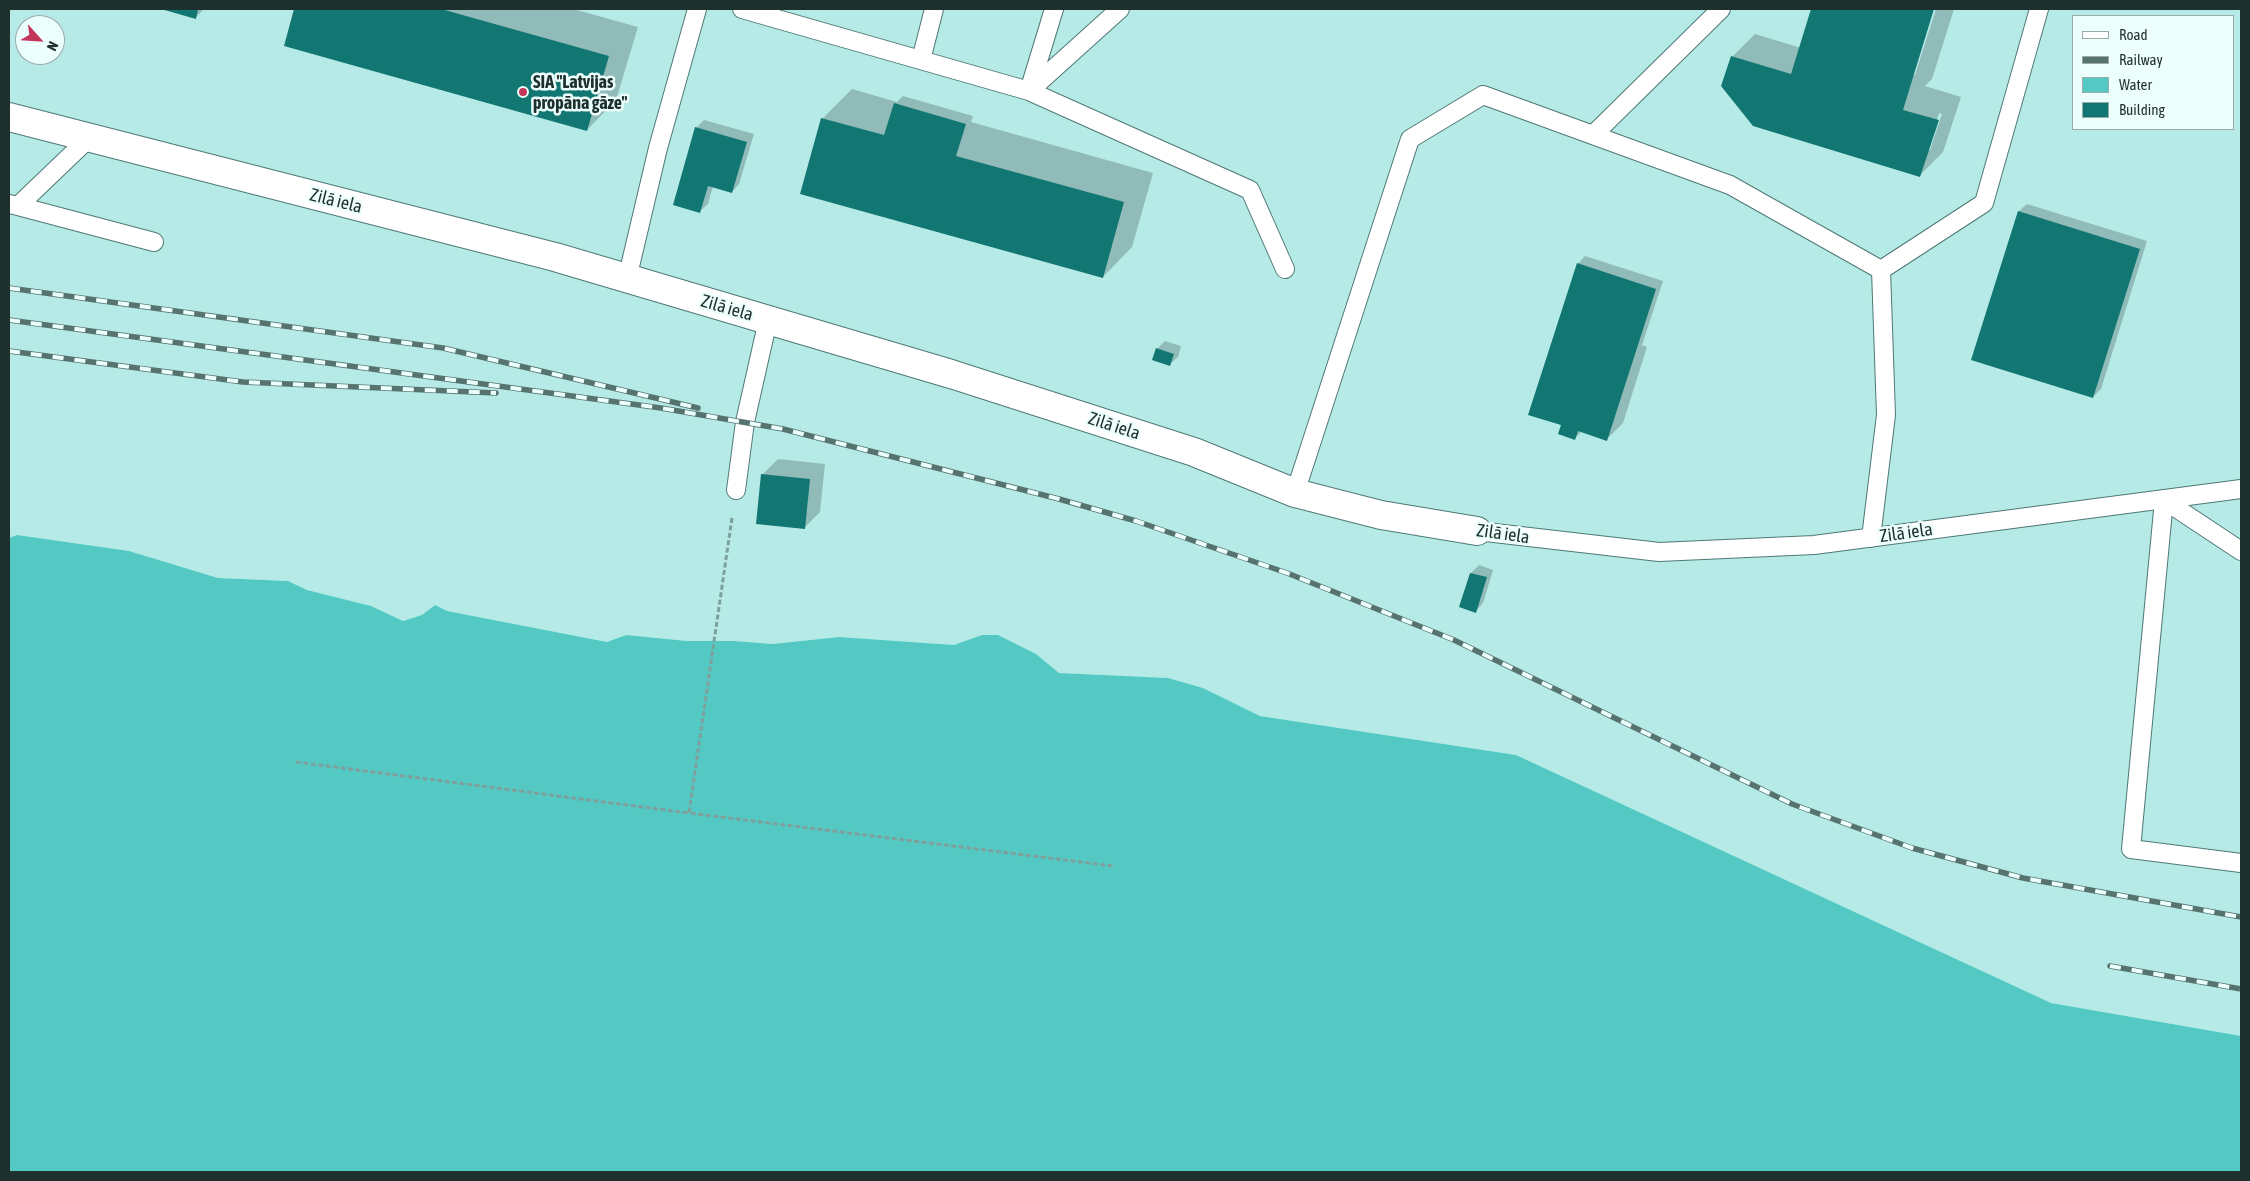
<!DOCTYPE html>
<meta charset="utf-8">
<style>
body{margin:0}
#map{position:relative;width:2250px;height:1181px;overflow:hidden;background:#caf8f4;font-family:"Asap Condensed",sans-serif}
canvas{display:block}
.frame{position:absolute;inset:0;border:10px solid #1e302e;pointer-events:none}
.legend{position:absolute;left:2072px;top:15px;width:162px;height:115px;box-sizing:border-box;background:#edfffd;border:1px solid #9aacaa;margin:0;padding:6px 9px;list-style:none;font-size:15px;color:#1e302e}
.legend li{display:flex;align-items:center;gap:10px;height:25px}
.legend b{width:25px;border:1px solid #9aacaa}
.north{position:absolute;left:15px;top:15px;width:50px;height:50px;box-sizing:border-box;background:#edfffd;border:1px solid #9aacaa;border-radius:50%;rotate:116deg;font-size:14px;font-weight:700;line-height:20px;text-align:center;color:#1e302e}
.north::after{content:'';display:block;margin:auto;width:18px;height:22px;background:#c4355b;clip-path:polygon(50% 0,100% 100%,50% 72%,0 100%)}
</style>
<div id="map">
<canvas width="2250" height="1181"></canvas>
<div class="frame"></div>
<ul class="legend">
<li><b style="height:6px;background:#fff"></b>Road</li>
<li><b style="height:6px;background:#577370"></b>Railway</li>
<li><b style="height:14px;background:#54c9c3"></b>Water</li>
<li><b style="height:14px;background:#127672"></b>Building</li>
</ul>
<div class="north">N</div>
</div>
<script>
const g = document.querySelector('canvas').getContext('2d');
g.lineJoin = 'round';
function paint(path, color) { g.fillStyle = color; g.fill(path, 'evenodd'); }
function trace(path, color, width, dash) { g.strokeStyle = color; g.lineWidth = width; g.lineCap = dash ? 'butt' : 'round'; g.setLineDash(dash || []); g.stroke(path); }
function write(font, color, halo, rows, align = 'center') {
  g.font = font + ' "Asap Condensed",sans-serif'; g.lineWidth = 5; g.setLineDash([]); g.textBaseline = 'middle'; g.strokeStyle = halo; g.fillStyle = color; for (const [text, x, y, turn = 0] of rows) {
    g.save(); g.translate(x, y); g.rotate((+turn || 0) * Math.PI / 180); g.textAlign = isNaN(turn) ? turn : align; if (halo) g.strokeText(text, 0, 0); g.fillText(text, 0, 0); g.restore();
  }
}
paint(new Path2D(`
 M9,9H2241V1036L2051,1003L1516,755L1260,716L1203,688L1168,678L1059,673L1036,654L982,635L954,645L839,637L773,644L734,641H687L626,635L607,642L447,611L435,605L422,615L403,621L371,606L307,590L288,581L218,578L129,551L17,535L9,538ZM2074,16H2234V129H2074ZM25,25H55V55H25Z`), '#b5eae6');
paint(new Path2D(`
 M17,535L129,551L218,578L288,581L307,590L371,606L403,621L422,615L435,605L447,611L607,642L626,635L687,641H734L773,644L839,637L954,645L982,635H998L1036,654L1059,673L1168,678L1203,688L1260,716L1516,755L2051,1003L2241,1036V1172H9V538Z`), '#54c9c3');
paint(new Path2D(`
 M164,9H204L195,18Z
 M296,9H573L638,27L616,100L587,130L285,45Z
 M1813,9H1933L1913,75H1915L1936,9H1954L1932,79L1925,86L1961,97L1943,152L1920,175L1732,57L1755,34L1801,48ZM1939,113L1942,114L1930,150H1928Z
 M852,89L897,102L903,96L973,116L971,122L1153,173L1132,247L1103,277L822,119Z
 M704,120L754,134L739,184L732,192L713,186L708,204L700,211L696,128Z
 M2027,204L2147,241L2101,389L2093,397L1973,359L2019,211Z
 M1585,256L1663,281L1642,345L1647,347L1623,423L1607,439L1582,431L1575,438L1562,424L1578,264Z
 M1165,341L1181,346L1178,357L1170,364L1157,349Z
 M778,459L825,464L820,512L804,528L762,475Z
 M1479,565L1493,570L1483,603L1476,611L1461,607L1471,573Z`), '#0003');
paint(new Path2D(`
 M161,9H198L196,19Z
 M294,9H441L609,56L587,131L284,46Z
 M1811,9H1934L1903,110L1939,120L1920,177L1753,126L1721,86L1731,56L1791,74Z
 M894,103L966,124L956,156L1124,202L1103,278L800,194L821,118L884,135Z
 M695,127L747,142L732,193L708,186L700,213L673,205Z
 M2018,211L2140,249L2093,398L1971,360Z
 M1577,263L1656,289L1607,441L1578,431L1575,440L1558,434L1561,425L1528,415Z
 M1156,348L1174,354L1170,366L1152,360Z
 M761,474L810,479L805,529L756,524Z
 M1470,573L1487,577L1476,613L1459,607Z`), '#127672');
const service = new Path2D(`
 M742,9L1029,91L1250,190L1285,269
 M921,60L934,9
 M1029,91L1120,9
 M1029,91L1054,9
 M1593,135L1721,9
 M9,204L18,206L89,138
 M18,206L154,242
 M1881,270L1984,203L2039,9
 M627,279L658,148L697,9
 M736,490L745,422L768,320
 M1295,493L1410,139L1483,95L1730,185L1881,270L1886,415L1871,538
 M1477,531L1659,552L1814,545L2241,489
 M2241,551L2164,500L2131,849L2241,863`);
const minor = new Path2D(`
 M9,117L555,257L951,374L1194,452L1295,493L1381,515L1477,531`);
trace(service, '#4f7876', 20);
trace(minor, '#4f7876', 30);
trace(new Path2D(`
 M732,518L689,813L1113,866
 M296,762L689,813`), '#7ea09d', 3, [5, 2.5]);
trace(service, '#fff', 18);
trace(minor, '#fff', 28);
const rail = new Path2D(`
 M9,288L443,348L698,408
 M9,320L661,408L783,429L1059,499L1136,521L1287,573L1454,640L1792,804L1912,848L2023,878L2241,917
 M9,351L243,382L496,393
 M2110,966L2241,989`);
trace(rail, '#577370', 5.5);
trace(rail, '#edfffd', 4, [11]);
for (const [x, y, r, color] of [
 [523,92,5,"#c4355b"]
]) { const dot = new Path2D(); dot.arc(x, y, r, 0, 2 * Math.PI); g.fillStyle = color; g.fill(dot); trace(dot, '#edfffd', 2); }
write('bold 18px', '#1e302e', '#edfffd', [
 ["SIA \"Latvijas",533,82],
 ["propāna gāze\"",533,103]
], 'left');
write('18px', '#1e302e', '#edfffd', [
 ["Zilā iela",336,201,14],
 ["Zilā iela",727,308,16],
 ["Zilā iela",1114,426,18],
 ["Zilā iela",1906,533,-8],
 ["Zilā iela",1503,534,8]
]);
</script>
